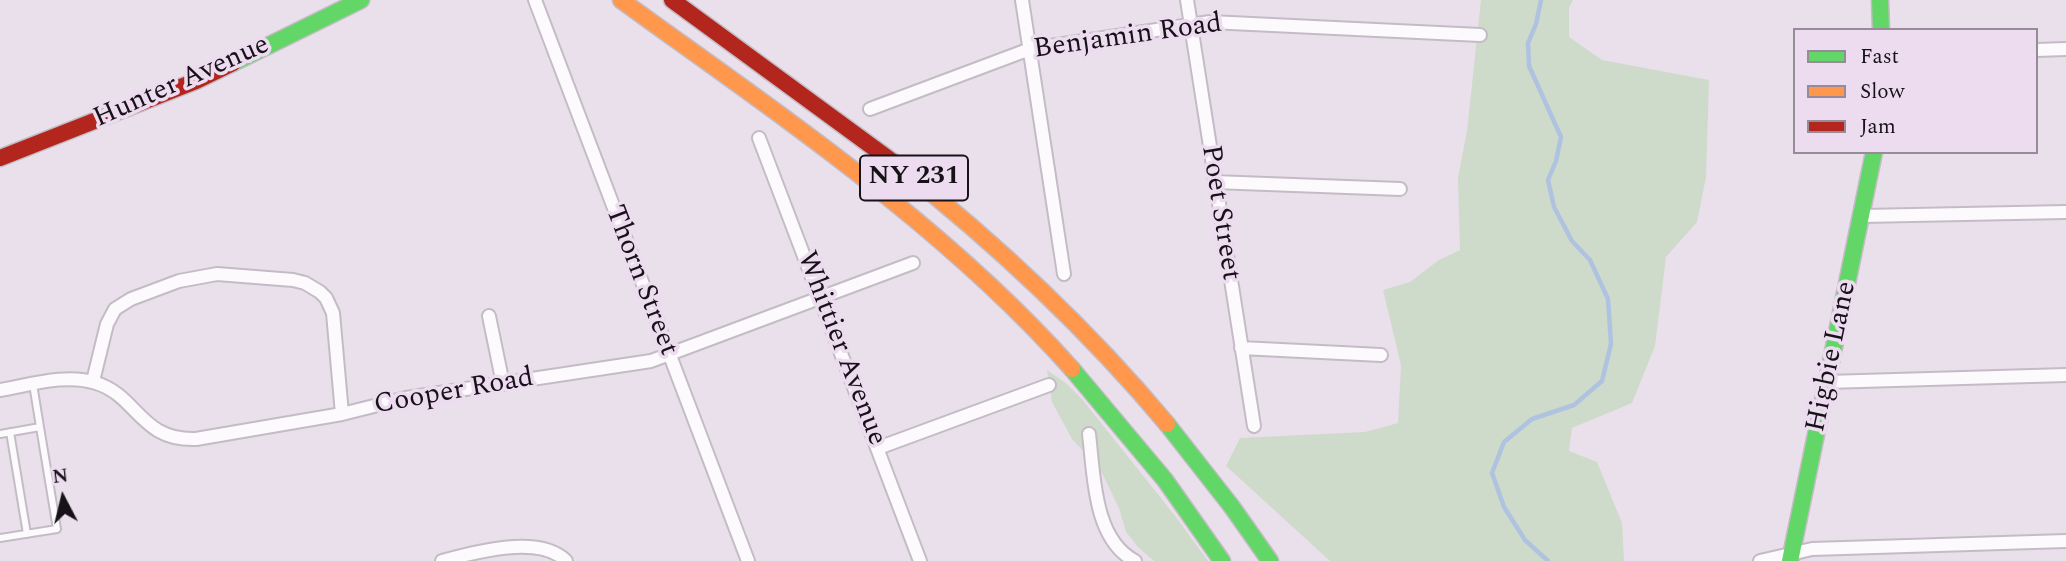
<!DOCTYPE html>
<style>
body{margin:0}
#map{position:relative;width:2066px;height:561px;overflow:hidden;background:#eae0eb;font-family:Spectral,serif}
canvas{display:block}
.legend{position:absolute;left:1793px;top:28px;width:245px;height:126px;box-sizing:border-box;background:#eddcef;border:2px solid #978b99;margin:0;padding:9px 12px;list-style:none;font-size:21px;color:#171118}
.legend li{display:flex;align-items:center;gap:14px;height:35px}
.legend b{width:35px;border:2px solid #978b99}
.north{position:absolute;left:28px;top:463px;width:70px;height:70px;-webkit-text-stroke:5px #eddcef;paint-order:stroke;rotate:353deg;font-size:19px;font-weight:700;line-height:28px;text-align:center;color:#171118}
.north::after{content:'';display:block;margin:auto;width:24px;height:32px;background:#171118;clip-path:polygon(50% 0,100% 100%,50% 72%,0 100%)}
</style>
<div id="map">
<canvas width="2066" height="561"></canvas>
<ul class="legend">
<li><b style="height:9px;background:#63d668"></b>Fast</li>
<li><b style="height:9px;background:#ff974d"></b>Slow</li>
<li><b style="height:9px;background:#b3261e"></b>Jam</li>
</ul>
<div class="north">N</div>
</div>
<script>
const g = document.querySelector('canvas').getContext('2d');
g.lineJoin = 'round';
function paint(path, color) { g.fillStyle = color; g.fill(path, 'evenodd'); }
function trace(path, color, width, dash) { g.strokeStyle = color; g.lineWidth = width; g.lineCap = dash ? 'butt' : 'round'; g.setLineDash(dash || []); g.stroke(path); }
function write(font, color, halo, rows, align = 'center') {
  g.font = font + ' Spectral,serif'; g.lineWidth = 7; g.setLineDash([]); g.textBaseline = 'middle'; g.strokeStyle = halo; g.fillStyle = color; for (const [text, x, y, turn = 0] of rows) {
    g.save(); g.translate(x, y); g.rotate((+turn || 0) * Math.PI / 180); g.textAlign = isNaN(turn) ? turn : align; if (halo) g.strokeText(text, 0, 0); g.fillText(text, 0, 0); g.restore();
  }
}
paint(new Path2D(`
 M1481,0H1573L1569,8V37L1602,60L1709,80L1706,177L1697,222L1666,257L1655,346L1632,403L1572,428L1569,451L1597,462L1622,523L1624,561H1330L1226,466L1240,438L1365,432L1398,423L1401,365L1383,290L1410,282L1439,260L1460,250L1458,178L1467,131Z
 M1047,370L1067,384L1082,399L1176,517L1208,561H1154L1138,547L1126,532L1119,508L1099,467L1072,439L1052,402Z`), '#cedbcb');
trace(new Path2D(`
 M1541,0L1536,24L1528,43L1529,66L1561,137L1556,161L1548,180L1554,207L1572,241L1590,260L1608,299L1611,344L1602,381L1574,405L1532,419L1504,442L1492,473L1504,507L1525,540L1548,561`), '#afc3e1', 4.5);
const lane = new Path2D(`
 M10,432L27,534
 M0,434L40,427L33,384
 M0,538L57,529L40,427`);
const street = new Path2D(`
 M535,0L748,561
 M1022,0L1064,274
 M1187,0L1254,426
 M2036,50L2066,49
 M870,109L1030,49L1210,22L1480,35
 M759,138L920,561
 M1214,182L1400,189
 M1862,216L2066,212
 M489,316L503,384
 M1241,348L1381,355
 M93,381L107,324L115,309L131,299L179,281L217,274L293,280L305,283L320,292L326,298L333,313L342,414
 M1827,382L2066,375
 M0,390C30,385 66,373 96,383C138,396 140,441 196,439L342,414L406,398L651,361L913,263
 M1089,434C1094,474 1093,539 1135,561
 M878,448L1049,385
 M442,561C475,552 540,534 566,561
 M1760,561L1812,549L2066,541`);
const fast = new Path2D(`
 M1880,0L1881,30
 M233,63L361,0
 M1072,369L1165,480L1222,561
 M1167,424L1232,507L1270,561
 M1790,561L1874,152`);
const slow = new Path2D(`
 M621,0C778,114 942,223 1072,369
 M893,162C992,240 1086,327 1167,424`);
const jam = new Path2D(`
 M672,0L893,162
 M0,158L196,81L233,63`);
trace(lane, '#c3bcc5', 10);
trace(street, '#c3bcc5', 16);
trace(fast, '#c3bcc5', 19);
trace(slow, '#c3bcc5', 19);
trace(jam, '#c3bcc5', 19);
trace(lane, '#fcfafc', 6);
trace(street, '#fcfafc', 12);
trace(fast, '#63d668', 16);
trace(slow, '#ff974d', 16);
trace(jam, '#b3261e', 16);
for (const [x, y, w] of [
 [914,178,108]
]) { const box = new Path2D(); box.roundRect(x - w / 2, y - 22.5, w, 45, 5); g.fillStyle = '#eddcef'; g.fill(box); trace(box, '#171118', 2); }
write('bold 26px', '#171118', null, [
 ["NY 231",914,178]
]);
write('28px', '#171118', '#eddcef', [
 ["Benjamin Road",1128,38,-8],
 ["Hunter Avenue",182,83,-24],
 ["Poet Street",1219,213,81],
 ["Thorn Street",640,281,69],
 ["Whittier Avenue",840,349,69],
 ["Higbie Lane",1833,357,-78],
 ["Cooper Road",454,393,-10]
]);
</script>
